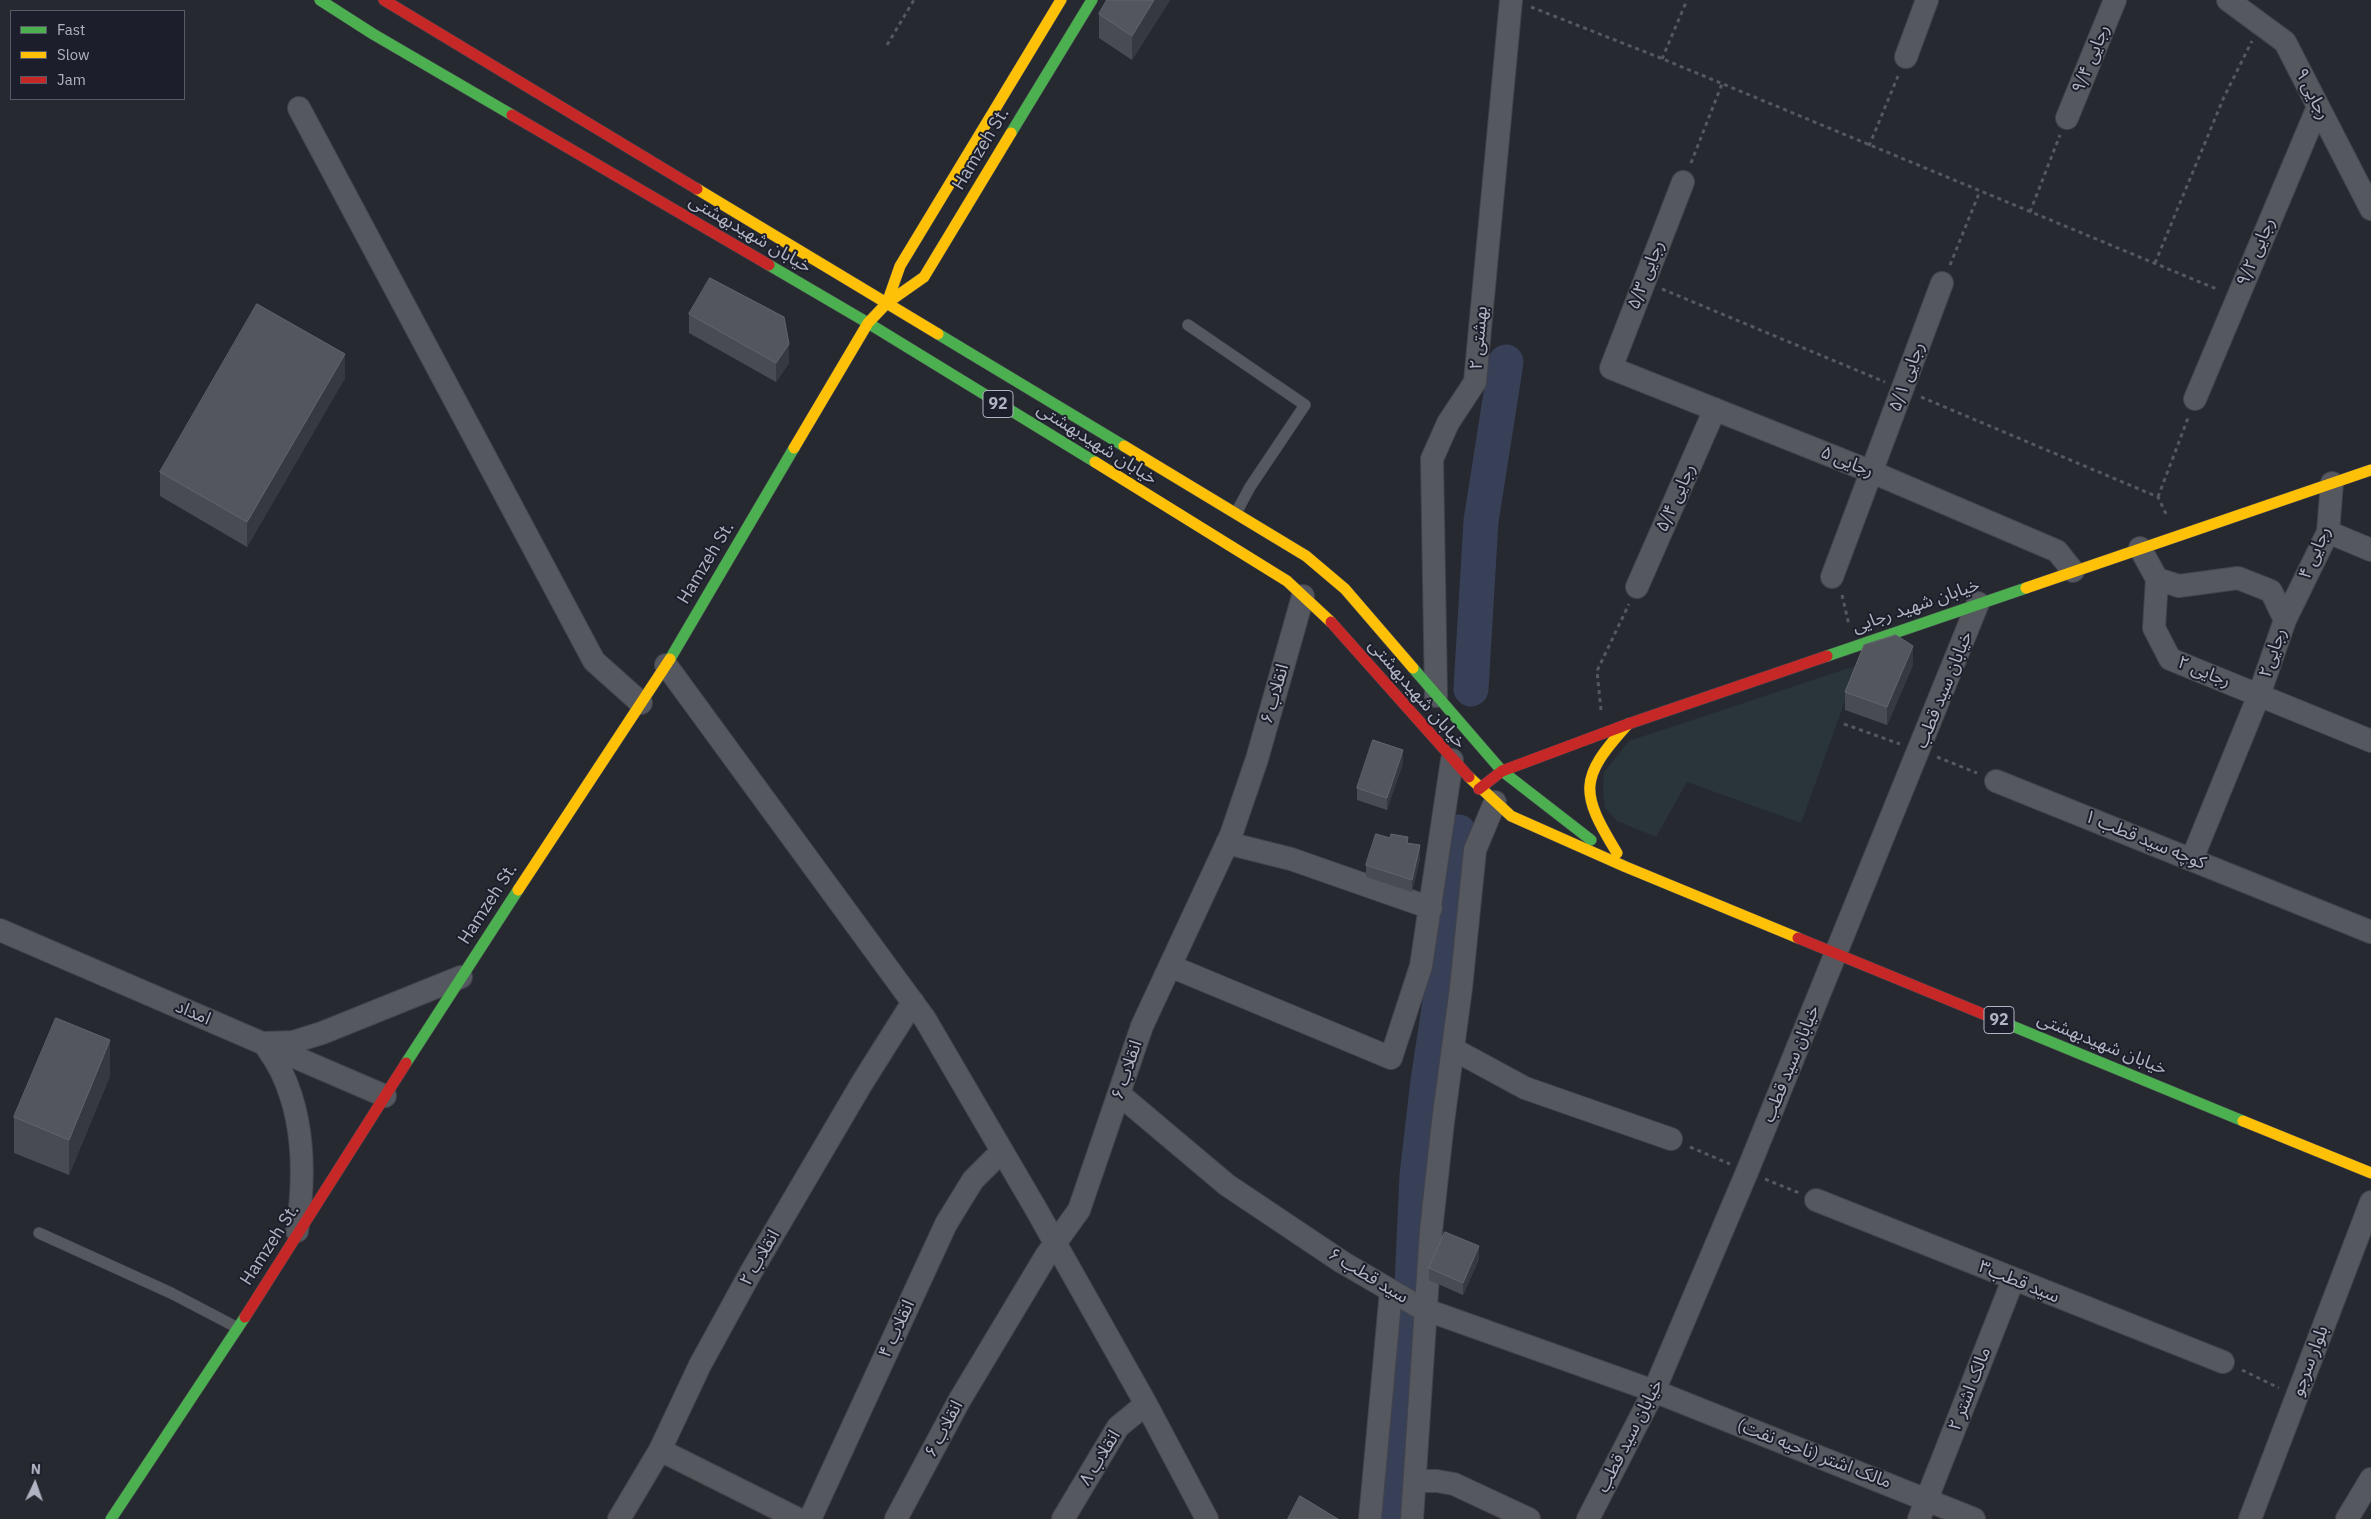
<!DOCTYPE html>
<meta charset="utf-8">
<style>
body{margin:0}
#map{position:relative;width:2371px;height:1519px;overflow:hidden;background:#272931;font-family:"IBM Plex Sans",sans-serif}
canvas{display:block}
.legend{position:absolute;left:10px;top:10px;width:175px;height:90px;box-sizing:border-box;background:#1c1f2b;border:1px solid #585b67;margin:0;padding:6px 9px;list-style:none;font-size:15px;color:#b1b4c2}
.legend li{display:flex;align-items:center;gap:10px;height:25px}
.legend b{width:25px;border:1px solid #585b67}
.north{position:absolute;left:10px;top:1459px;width:50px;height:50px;-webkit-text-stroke:4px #1c1f2b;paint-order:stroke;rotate:3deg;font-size:14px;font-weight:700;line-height:20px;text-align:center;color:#b1b4c2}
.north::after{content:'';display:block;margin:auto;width:18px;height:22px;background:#b1b4c2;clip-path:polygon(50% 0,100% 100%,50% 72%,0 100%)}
</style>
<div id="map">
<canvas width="2371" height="1519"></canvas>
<ul class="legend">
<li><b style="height:6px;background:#4caf50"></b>Fast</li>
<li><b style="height:6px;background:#ffc107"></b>Slow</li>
<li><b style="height:6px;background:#c62828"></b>Jam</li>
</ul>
<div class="north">N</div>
</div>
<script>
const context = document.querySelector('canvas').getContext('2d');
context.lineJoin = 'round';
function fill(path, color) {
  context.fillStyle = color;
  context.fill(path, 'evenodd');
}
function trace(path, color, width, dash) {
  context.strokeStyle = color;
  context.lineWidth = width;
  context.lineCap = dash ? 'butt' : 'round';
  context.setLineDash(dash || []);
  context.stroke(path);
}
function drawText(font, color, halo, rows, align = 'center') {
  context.font = font + ' "IBM Plex Sans","Noto Sans Arabic",sans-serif';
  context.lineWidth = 4;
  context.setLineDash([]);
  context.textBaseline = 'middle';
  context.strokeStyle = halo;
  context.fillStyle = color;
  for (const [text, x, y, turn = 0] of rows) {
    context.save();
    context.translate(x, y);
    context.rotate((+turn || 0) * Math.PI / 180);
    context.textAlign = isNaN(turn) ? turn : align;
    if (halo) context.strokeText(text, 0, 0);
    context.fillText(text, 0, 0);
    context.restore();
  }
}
fill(new Path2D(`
 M1858,665L1801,823L1687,782L1656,837L1617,821L1605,808L1603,791L1604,772L1629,741Z`), '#293539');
trace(new Path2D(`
 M1471,689L1481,521L1506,362
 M1412,1285L1417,1175L1428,1081L1447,956L1459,832
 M1393,1519L1408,1360L1410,1319`), '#384058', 35);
const lane = new Path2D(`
 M1188,325L1305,405L1250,487L1236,513
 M39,1233L171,1293L238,1328`);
const street = new Path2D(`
 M2228,0L2285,42L2371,209
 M1906,57L1927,0
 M299,108L594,661L641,703
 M2067,118L2115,0
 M1683,182L1611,368L1872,472L2057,551L2073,571
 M2195,399L2318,107
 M2328,532L2371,550
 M2140,548L2157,579L2179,586L2238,578L2271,591L2285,620L2259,695L2192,859
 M1832,577L1942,283
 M2157,579L2154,628L2170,659L2371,741
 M1637,587L1715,409
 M2285,620L2328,532L2332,483
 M666,665L925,1019L1036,1209L1146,1404L1207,1519
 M1436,696L1432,459L1448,423L1475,382L1511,0
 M1996,781L2371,932
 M1227,843L1291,859L1431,908
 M0,930L385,1096
 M1170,966L1391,1058L1421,966L1452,760
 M1453,1049L1525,1088L1671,1139
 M1119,1094L1227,1185L1342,1262L1421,1308L1654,1391L1974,1519
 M1816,1200L2223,1362
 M297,1231C305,1179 305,1122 282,1073C277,1062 270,1053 264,1043L293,1042L322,1033L461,977
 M660,1450L798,1519
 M1415,1481H1437L1454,1484L1529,1519
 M619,1519L660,1450L700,1365L751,1272L862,1083L913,1002
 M810,1519L946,1224L973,1180L1002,1151
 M896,1519L959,1401L1046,1256L1079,1210L1142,1026L1231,835L1257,759L1303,596
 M1063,1519L1118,1427L1146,1404
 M1370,1519L1391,1291
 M1412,1519L1431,1231L1443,1122L1461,988L1475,850L1495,802
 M1588,1519L1654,1391L1747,1172L1978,603
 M1919,1519L2013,1280
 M2250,1519L2371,1202
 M2347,1519L2371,1479`);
const fast = new Path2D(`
 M320,0L373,34L512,115
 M1011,133L1092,0
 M769,265L868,323L1095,462
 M938,334L1124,446
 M1827,656L2026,588
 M670,659L794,448
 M1413,668L1502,771L1591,840
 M1988,1016L2243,1121
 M406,1063L518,890
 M111,1519L245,1317`);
const slow = new Path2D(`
 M697,189L938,334
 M887,303L900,266L1061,0
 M1124,446L1306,556L1345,589L1413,668
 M794,448L868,323L887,303L924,277L1011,133
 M1095,462L1287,581L1331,622
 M2026,588L2371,470
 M1469,777L1511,816L1626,867L1798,938
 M1617,853C1580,792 1578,779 1628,724
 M518,890L670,659
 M2243,1121L2371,1173`);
const jam = new Path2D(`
 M384,0L697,189
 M512,115L769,265
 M1331,622L1469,777
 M1479,789L1502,771L1628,724L1827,656
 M1798,938L1988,1016
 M245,1317L406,1063`);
trace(lane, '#43444b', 12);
trace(street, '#43444b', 24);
trace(fast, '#45464e', 12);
trace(slow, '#45464e', 12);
trace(jam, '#45464e', 12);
trace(new Path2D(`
 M1531,7L1658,57L2219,290
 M887,45L914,0
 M1662,59L1687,0
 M1869,146L1898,76
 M1691,163L1722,84
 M2030,212L2060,135
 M2155,263L2224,97L2252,41
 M1950,265L1980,191
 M1662,289L1885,382
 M1921,397L2158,497L2167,516
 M2158,497L2188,418
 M1842,595L1849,625
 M1601,710L1597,671L1629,604
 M1844,724L1900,744
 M1937,757L1977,773
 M1690,1147L1730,1164
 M1765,1179L1799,1193
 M2242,1370L2279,1388`), '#55585e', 3, [4, 4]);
trace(lane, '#565860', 11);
trace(street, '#565860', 22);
trace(fast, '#4caf50', 11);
trace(slow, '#ffc107', 11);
trace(jam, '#c62828', 11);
fill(new Path2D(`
 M1170,0L1132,60L1099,38V14Z
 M689,314L789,363L776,382L689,333Z
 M345,378L247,547L160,496V472Z
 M1913,665L1887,725L1845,710V692Z
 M1403,763L1387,810L1357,800V788Z
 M1408,843L1420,858L1412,892L1366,877V865Z
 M110,1076L69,1175L14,1153V1117Z
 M1479,1259L1463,1295L1429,1280V1268Z`), '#494b52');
fill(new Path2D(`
 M1154,0H1170L1132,60V36Z
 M789,344V363L776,382V363Z
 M345,354V378L247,547V522Z
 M1913,646V665L1887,725V707Z
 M1403,750V763L1387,810V798Z
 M1420,845V858L1412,892V880Z
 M110,1040V1076L69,1175V1140Z
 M1479,1246V1259L1463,1295V1283Z`), '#373940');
const building = new Path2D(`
 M1107,0H1154L1132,36L1099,14Z
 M710,278L784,317L789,344L776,363L689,314Z
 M257,304L345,354L247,522L160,472Z
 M1896,635L1913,646L1887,707L1845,692L1864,645Z
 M1373,740L1403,750L1387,798L1357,788Z
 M1376,834L1390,838L1391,834L1408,837L1407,843L1420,845L1412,880L1366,865Z
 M56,1018L110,1040L69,1140L14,1117Z
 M1445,1232L1479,1246L1463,1283L1429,1268Z
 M1300,1496L1338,1519H1288Z`);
fill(building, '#54565e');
trace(building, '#63656e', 1);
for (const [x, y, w] of [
 [998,404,30],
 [1999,1020,30]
]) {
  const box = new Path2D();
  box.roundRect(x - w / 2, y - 13.5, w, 27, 4);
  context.fillStyle = '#1c1f2b';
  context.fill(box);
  trace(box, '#b1b4c2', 1);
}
drawText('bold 16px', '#b1b4c2', null, [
 ["92",998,404],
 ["92",1999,1020]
]);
drawText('18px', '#b1b4c2', '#1c1f2b', [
 ["رجایی ۹/۴",2091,59,-68],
 ["رجایی ۹",2312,94,63],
 ["Hamzeh St.",981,149,-59],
 ["خیابان شهیدبهشتی",750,234,30],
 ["رجایی ۹/۲",2256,252,-67],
 ["رجایی ۵/۳",1646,275,-69],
 ["بهشتی ۲",1479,338,-85],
 ["رجایی ۵/۱",1907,377,-70],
 ["خیابان شهیدبهشتی",1097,444,32],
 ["رجایی ۵",1847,462,22],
 ["رجایی ۵/۴",1676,498,-66],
 ["رجایی ۴",2315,553,-67],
 ["Hamzeh St.",706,563,-59],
 ["خیابان شهید رجایی",1916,606,-19],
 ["رجایی۲",2273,653,-71],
 ["رجایی ۲",2204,672,22],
 ["خیابان سید قطب",1944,690,-68],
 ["انقلاب ۶",1275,694,-74],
 ["خیابان شهیدبهشتی",1417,694,49],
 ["کوچه سید قطب ۱",2145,840,22],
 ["Hamzeh St.",488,904,-57],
 ["امداد",193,1013,23],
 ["خیابان شهیدبهشتی",2102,1044,22],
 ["خیابان سید قطب",1791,1064,-68],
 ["انقلاب ۶",1127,1070,-71],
 ["Hamzeh St.",270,1245,-57],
 ["انقلاب ۲",760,1258,-60],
 ["سید قطب ۶",1368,1276,31],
 ["سید قطب۳",2019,1282,22],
 ["انقلاب ۴",897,1329,-65],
 ["بلوار سرجو",2310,1361,-69],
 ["مالک اشتر ۲",1970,1389,-69],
 ["انقلاب ۶",944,1429,-62],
 ["خیابان سید قطب",1630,1436,-63],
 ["مالک اشتر (ناحیه نفت)",1814,1454,21],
 ["انقلاب ۸",1100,1458,-58]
]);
</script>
